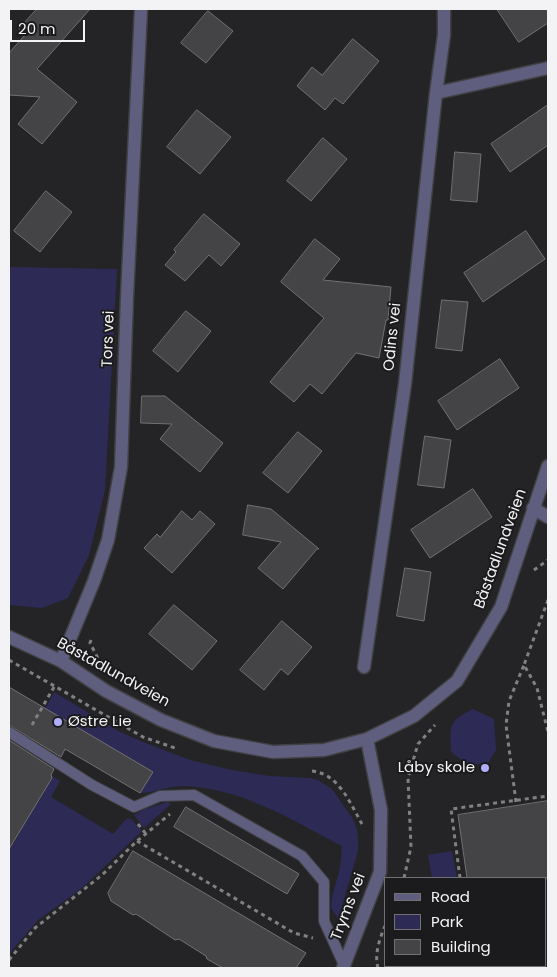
<!DOCTYPE html>
<meta charset="utf-8">
<style>
body{margin:0}
#map{position:relative;width:557px;height:977px;overflow:hidden;background:#242427;font-family:Poppins,sans-serif}
canvas{display:block}
.frame{position:absolute;inset:0;border:10px solid #f3f3f5;pointer-events:none}
.legend{position:absolute;left:384px;top:877px;width:162px;height:90px;box-sizing:border-box;background:#1b1b1d;border:1px solid #717173;margin:0;padding:6px 9px;list-style:none;font-size:15px;color:#f3f3f5}
.legend li{display:flex;align-items:center;gap:10px;height:25px}
.legend b{width:25px;border:1px solid #717173}
.scale{position:absolute;left:10px;top:20px;width:75px;height:22px;box-sizing:border-box;border:2px solid #f3f3f5;border-top:0;padding-left:6px;font-size:15px;line-height:18px;white-space:nowrap;color:#f3f3f5;-webkit-text-stroke:4px #1b1b1d;paint-order:stroke}
</style>
<div id="map">
<canvas width="557" height="977"></canvas>
<div class="frame"></div>
<ul class="legend">
<li><b style="height:6px;background:#5f5e7f"></b>Road</li>
<li><b style="height:14px;background:#2e2a56"></b>Park</li>
<li><b style="height:14px;background:#444447"></b>Building</li>
</ul>
<div class="scale">20 m</div>
</div>
<script>
const context = document.querySelector('canvas').getContext('2d');
context.lineJoin = 'round';
function fill(path, color) {
  context.fillStyle = color;
  context.fill(path, 'evenodd');
}
function trace(path, color, width, dash) {
  context.strokeStyle = color;
  context.lineWidth = width;
  context.lineCap = dash ? 'butt' : 'round';
  context.setLineDash(dash || []);
  context.stroke(path);
}
function drawText(font, color, halo, rows, align = 'center') {
  context.font = font + ' Poppins,sans-serif';
  context.lineWidth = 4;
  context.setLineDash([]);
  context.textBaseline = 'middle';
  context.strokeStyle = halo;
  context.fillStyle = color;
  for (const [text, x, y, turn = 0] of rows) {
    context.save();
    context.translate(x, y);
    context.rotate((+turn || 0) * Math.PI / 180);
    context.textAlign = isNaN(turn) ? turn : align;
    if (halo) context.strokeText(text, 0, 0);
    context.fillText(text, 0, 0);
    context.restore();
  }
}
fill(new Path2D(`
 M9,267L117,269L105,490L89,555L68,598L42,608L9,605Z
 M54,692L120,732L143,742L190,760L232,770L269,776L310,778L318,780L332,789L353,819L357,829L358,839V851L338,919L331,907L332,897L340,868L342,846C292,820 240,787 182,786C168,786 154,793 140,793L153,772L45,709Z
 M473,709L494,719L496,750L488,763L468,765L451,752C450,726 448,721 473,709Z
 M51,775L60,781L51,797L113,834L127,818L131,819L142,831L81,889L38,920L9,954V847L11,844L14,843L36,802L39,801L52,778Z
 M168,802L171,804L144,828L134,815L145,809Z
 M452,851L457,878H432L428,855Z
 M418,966H488V968H418Z`), '#2e2a56');
const building = new Path2D(`
 M37,9H90L37,69L77,102L42,144L18,124L40,97L9,95V53L25,35L19,29Z
 M497,9H548V23L519,42Z
 M208,11L233,31L206,63L181,43Z
 M353,39L379,61L343,104L335,98L325,110L297,86L312,67L322,75Z
 M548,105V145L510,172L491,144Z
 M197,110L231,137L200,174L167,147Z
 M323,138L347,159L311,201L287,181Z
 M455,152L481,154L477,202L451,200Z
 M46,191L72,212L40,252L14,231Z
 M204,214L240,244L221,266L209,255L185,281L165,265L176,252L174,250Z
 M526,231L545,259L483,302L464,273Z
 M315,239L340,259L323,280L391,287L388,320H386L379,358L356,353L322,394L310,384L294,402L270,382L324,318L281,282Z
 M442,300L468,302L462,351L436,348Z
 M186,311L211,331L178,372L153,351Z
 M500,359L519,388L457,430L438,401Z
 M142,396H165L223,443L200,472L160,439L172,424L141,423Z
 M298,432L322,451L288,493L263,473Z
 M425,436L451,440L444,488L418,485Z
 M473,489L492,517L430,558L411,530Z
 M248,505L271,509L319,549H317L283,589L258,568L281,542L243,535Z
 M182,511L192,520L200,511L215,524L172,573L144,548L157,534L160,537Z
 M405,568L431,572L424,621L397,616Z
 M174,605L217,641L192,670L149,634Z
 M282,621L312,647L288,675L281,669L264,690L240,670Z
 M9,687L153,772L140,793L65,749L61,757L9,725Z
 M9,740L54,769L51,775L52,778L9,849Z
 M548,801V878H467L458,815Z
 M186,807L299,874L287,894L174,827Z
 M133,851L306,953L296,968H223L207,959L206,956L179,939L175,940L136,914L133,915L111,901L108,893Z`);
fill(building, '#444447');
trace(building, '#717174', 1);
const service = new Path2D(`
 M9,732L92,785L134,807L160,796L194,795L302,856L324,882V921L344,965`);
const minor = new Path2D(`
 M436,93L548,68
 M533,508L548,517
 M9,637L61,661L106,691L161,720L214,741L273,752L324,750L367,739L414,716L457,681L501,607L548,466
 M61,661L94,581L108,540L121,467L127,297L141,9
 M364,667L405,384L436,93L444,35V9
 M343,968L380,872L381,810L367,739`);
trace(service, '#414144', 12);
trace(minor, '#414144', 15);
trace(new Path2D(`
 M534,570L548,560
 M548,600L524,665L537,688L548,732
 M91,640L90,643L101,664
 M9,660L143,737L178,749
 M32,725L54,687
 M312,771C339,774 350,803 362,824
 M516,802L506,725L509,701L524,665
 M138,824L146,834
 M137,841L294,933L313,938
 M404,878L411,847L408,778L418,744L435,725
 M460,878L451,809L548,796
 M9,960L35,928L102,875L137,841L170,814
 M378,968C374,954 380,937 386,924`), '#818183', 3, [4, 4]);
trace(service, '#5f5e7f', 10);
trace(minor, '#5f5e7f', 12);
for (const [x, y, r, color] of [
 [58,722,5,"#b1adfa"],
 [485,768,5,"#b1adfa"]
]) {
  const dot = new Path2D();
  dot.arc(x, y, r, 0, 2 * Math.PI);
  context.fillStyle = color;
  context.fill(dot);
  trace(dot, '#1b1b1d', 2);
}
drawText('15px', '#f3f3f5', '#1b1b1d', [
 ["Odins vei",393,337,-84],
 ["Tors vei",109,339,-88],
 ["Båstadlundveien",501,549,-70],
 ["Båstadlundveien",113,673,29],
 ["Tryms vei",349,907,-69]
]);
drawText('15px', '#f3f3f5', '#1b1b1d', [
 ["Østre Lie",68,722],
 ["Låby skole",475,768,"right"]
], 'left');
</script>
